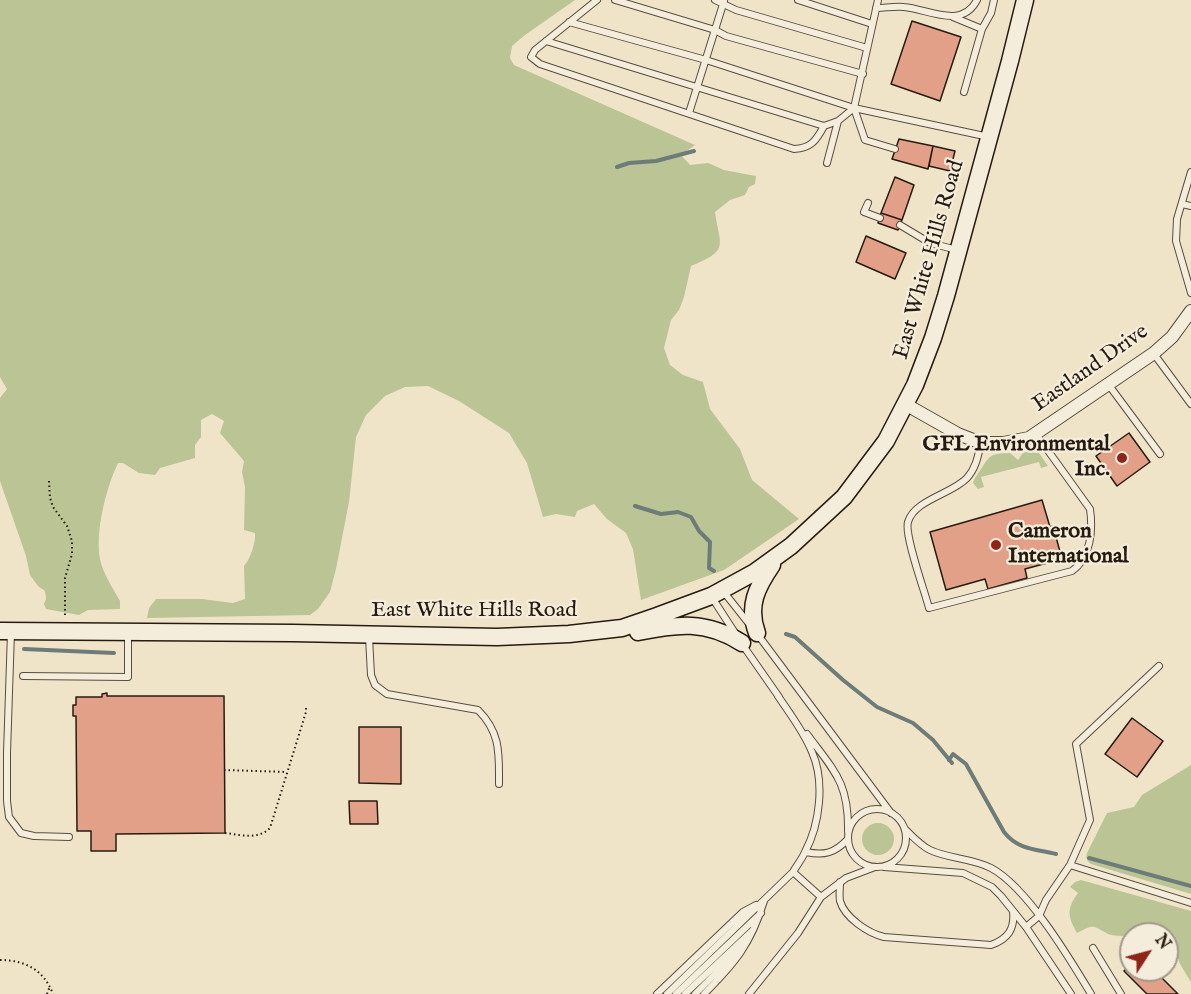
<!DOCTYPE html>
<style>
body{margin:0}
#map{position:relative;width:1191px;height:994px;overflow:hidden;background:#f0e4c8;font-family:"IM FELL English",serif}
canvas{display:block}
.north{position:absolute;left:1119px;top:922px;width:60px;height:60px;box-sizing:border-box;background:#f5eddb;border:2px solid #a2998a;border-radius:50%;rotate:54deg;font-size:16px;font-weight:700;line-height:24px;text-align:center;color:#261b10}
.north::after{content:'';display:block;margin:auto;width:21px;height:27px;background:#8f2418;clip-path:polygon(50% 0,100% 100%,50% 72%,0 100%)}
</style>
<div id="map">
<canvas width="1191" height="994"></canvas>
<div class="north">N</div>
</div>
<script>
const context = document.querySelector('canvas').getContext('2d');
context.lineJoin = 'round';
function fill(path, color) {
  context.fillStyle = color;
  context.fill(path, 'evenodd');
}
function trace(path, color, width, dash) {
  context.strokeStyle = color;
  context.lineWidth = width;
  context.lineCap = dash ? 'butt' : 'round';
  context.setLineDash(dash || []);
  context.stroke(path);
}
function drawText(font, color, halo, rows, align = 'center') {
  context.font = font + ' "IM FELL English",serif';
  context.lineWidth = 4.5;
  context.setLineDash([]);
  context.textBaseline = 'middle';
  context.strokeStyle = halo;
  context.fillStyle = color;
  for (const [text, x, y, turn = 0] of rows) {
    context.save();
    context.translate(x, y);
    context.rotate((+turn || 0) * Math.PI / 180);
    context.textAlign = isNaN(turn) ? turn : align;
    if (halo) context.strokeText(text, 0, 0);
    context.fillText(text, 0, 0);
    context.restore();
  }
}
fill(new Path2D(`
 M0,0H575L525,35L512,46L510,58L514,65L695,145L681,155L690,165L708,163L724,170L756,176L755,184L749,187L745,195L730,200L715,212C720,247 730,250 691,266L684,297L679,310L671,320L664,348L670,365L683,375L703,382L710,409L740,449L752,480L799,519L724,570L641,600L633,549L626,533L607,519L594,504L577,511L575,517L556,514L543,517L527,463L509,433L459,401L428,386L405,387L385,396L366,415L356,437L349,502L336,569L330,592L318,609L310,615L147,618L149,608L156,599H202L233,603L245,599L244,566C250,560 256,542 255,533L244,530L245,487L242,472L244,461L220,433L224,421L212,414L201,420V437L195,445V458L160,468L155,475L139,473L123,463H118C106,488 95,532 100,559C103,574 113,588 120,601V609L88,610L79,615L46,609L44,604L46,599L45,591L38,586L30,575L26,556L0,481V398L7,389L0,377Z
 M1027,452L1039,453L1048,466L1041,468L1039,462L981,477L984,487L978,489L973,483C975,477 978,474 981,469C991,454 991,454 1010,453L1018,460L1023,453Z
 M1191,765V894L1091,864C1086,860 1085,857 1088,851L1107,813L1134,807L1142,795Z
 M862 839a16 16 0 1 1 32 0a16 16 0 1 1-32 0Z
 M1081,880L1191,911V982L1180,964L1173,945L1167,941V934H1157L1139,926L1128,936C1121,936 1114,936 1108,934C1092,925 1094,924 1077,933C1068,917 1066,909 1078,893L1070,887L1075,882Z`), '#bac495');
trace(new Path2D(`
 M617,167L629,163L656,161L694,151
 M635,506L661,514L678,512L691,517L699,531L710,542L709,568L714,571
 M786,634L795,637L843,680L877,707L913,723L933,740L952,763
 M24,649L114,653
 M949,760L953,754L966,764L1004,832C1018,850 1036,849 1056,854
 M1089,858L1191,886`), '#6d7c78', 4);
const building = new Path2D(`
 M912,21L961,37L940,101L891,84Z
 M899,139L933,146L928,169L892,159Z
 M933,146L955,151L950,171L929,166Z
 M895,177L914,185L902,220L881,213Z
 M881,213L902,220L898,230L878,223Z
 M866,236L906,253L895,279L856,262Z
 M1129,433L1150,462L1117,486L1096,456Z
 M1042,500L1050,527L1053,526L1062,559L1025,569L1027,578L988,589L985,579L946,590L930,532Z
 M107,693V696H224L225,833L116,834V851H91V831H77L76,716H73V705H76V697H102V694Z
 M1132,718L1163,741L1137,777L1105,754Z
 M359,727H401V784L359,783Z
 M349,801H377L378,824H350Z
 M1131,964V970H1154L1178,994H1147L1124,971Z`);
fill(building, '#e3a089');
trace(building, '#261b10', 1.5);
const service = new Path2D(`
 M597,0L535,50L531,57L540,64L794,149C811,148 816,141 824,126
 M615,0L715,30L726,36L863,74
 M715,0L736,10L867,48
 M798,0L872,24
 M878,0L854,108L989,137
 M876,8C885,8 895,6 904,7C928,9 962,30 977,0
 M953,17L982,29
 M569,22L706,60L854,108
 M546,41L824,126L838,121L854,108
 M964,92L982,29L991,13L994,0
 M854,108L865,140L895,149
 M689,113L724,1
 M827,163L838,121
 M1191,172L1177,219L1176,241L1191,293
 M868,203L864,212L880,218
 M1182,204L1191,206
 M900,225L930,243L957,250
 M1154,354L1191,404
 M1108,384L1160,454
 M981,443C978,456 976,468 967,478C952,494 914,500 908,522C904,535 925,592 929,608L1072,571C1091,558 1093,530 1090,509L1036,434
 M723,591L750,625
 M711,596L735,633
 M11,632L7,753V801L9,817L21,833L34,836L69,837
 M758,635L891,813
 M369,637L371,675L375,685L387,694L478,710C501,733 499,754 499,784
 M742,644L779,697
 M23,676L128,677V632
 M807,734C835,772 849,783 848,832
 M848 838a29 29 0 1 1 58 0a29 29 0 1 1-58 0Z
 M905,829C912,836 920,845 930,850C949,859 972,858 991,868C1027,887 1070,959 1091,994
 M806,852C824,856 835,853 848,839
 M1070,865L1191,903
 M884,867L963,873L992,887L1001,896L1026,927L1071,994
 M793,872L821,897
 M840,882C840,889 839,895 840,901C845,918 868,933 884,937L991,945C1008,939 1015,929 1013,911
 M1026,927L1039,916L1046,900L1070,865L1090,820L1076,744L1159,666
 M1093,948L1121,994
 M657,994L743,912L756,905
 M667,994L793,872C797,865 802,859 805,852C820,824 825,781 812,752C804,732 790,714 778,696
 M676,994L761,913
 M685,994L752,931
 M695,994L741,948
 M704,994C735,963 751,944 764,901
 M749,994L798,933L821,897L846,878L875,867`);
const minor = new Path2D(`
 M905,404L958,434L981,443H1003L1029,438L1154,353L1172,337L1191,311`);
const secondary = new Path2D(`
 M0,631L293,633L497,637L569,634L622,628L657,616L711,596L755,572L791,546L844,497L886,441L915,385L933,338L946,296L1010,61L1025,0
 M638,632C677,624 706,620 742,643
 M757,633C747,606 757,587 772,565`);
trace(service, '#584d3e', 8);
trace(minor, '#584d3e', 14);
trace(secondary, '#261b10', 19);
trace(new Path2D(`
 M49,481L50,498L53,507L67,526L72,541V554L65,578V618
 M224,770L287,772
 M225,833C241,835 258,840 270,828L306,712V705
 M0,960C25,960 44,970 53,994
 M47,994L50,986`), '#261b10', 2, [1.5, 3]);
trace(service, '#f5eddb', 6);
trace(minor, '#f5eddb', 12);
trace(secondary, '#f5eddb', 16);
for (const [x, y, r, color] of [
 [1122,458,6,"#8f2418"],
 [996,545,6,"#8f2418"]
]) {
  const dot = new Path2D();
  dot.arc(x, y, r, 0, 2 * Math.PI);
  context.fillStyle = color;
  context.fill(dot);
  trace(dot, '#f5eddb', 2);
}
drawText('22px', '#261b10', '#f5eddb', [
 ["East White Hills Road",930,260,-74],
 ["Eastland Drive",1091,369,-35],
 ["East White Hills Road",474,611]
]);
drawText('bold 22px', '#261b10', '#f5eddb', [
 ["GFL Environmental",1110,445],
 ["Inc.",1110,470],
 ["Cameron",1008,532,"left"],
 ["International",1008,557,"left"]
], 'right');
</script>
